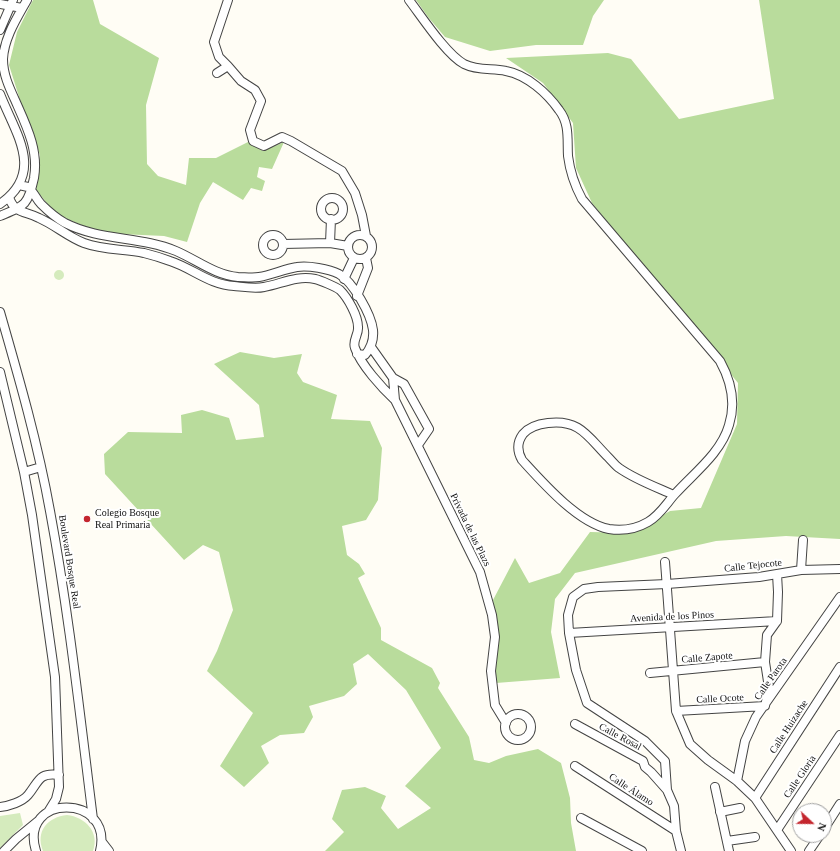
<!DOCTYPE html>
<meta charset="utf-8">
<style>
body{margin:0}
#map{position:relative;width:840px;height:851px;overflow:hidden;background:#fffdf5;font-family:Georgia,serif}
canvas{display:block}
.north{position:absolute;left:792px;top:803px;width:40px;height:40px;box-sizing:border-box;background:#fff;border:1px solid #a0a0a0;border-radius:50%;rotate:112deg;font-size:11px;font-weight:700;line-height:16px;text-align:center;color:#111}
.north::after{content:'';display:block;margin:auto;width:14px;height:18px;background:#c4262e;clip-path:polygon(50% 0,100% 100%,50% 72%,0 100%)}
</style>
<div id="map">
<canvas width="840" height="851"></canvas>
<div class="north">N</div>
</div>
<script>
const context = document.querySelector('canvas').getContext('2d');
context.lineJoin = 'round';
function fill(path, color) {
  context.fillStyle = color;
  context.fill(path, 'evenodd');
}
function trace(path, color, width, dash) {
  context.strokeStyle = color;
  context.lineWidth = width;
  context.lineCap = dash ? 'butt' : 'round';
  context.setLineDash(dash || []);
  context.stroke(path);
}
function drawText(font, color, halo, rows, align = 'center') {
  context.font = font + ' Georgia,serif';
  context.lineWidth = 4;
  context.setLineDash([]);
  context.textBaseline = 'middle';
  context.strokeStyle = halo;
  context.fillStyle = color;
  for (const [text, x, y, turn = 0] of rows) {
    context.save();
    context.translate(x, y);
    context.rotate((+turn || 0) * Math.PI / 180);
    context.textAlign = isNaN(turn) ? turn : align;
    if (halo) context.strokeText(text, 0, 0);
    context.fillText(text, 0, 0);
    context.restore();
  }
}
fill(new Path2D(`
 M54 275a5 5 0 1 1 10 0a5 5 0 1 1-10 0Z
 M20,813L23,825L0,848V816Z
 M67,815C85,817 100,832 93,851H43C35,831 48,817 67,815Z`), '#d5ebbd');
fill(new Path2D(`
 M33,0H93L100,24L159,58L146,105L147,164L158,176L186,185L189,158H216L248,142L263,151L284,142L272,169L259,167L257,177L265,181L262,191L251,188L243,200L213,182L200,203L187,242L164,236L120,234L88,228L56,214L36,190L40,155L20,100L9,65L17,32Z
 M416,0H604L593,16L583,45H536L490,51L445,37L428,17Z
 M759,0H840V539L786,536L716,541L575,573L555,599L551,632L560,678L496,683L495,666L498,638L493,600L515,558L529,583L560,573L590,532L631,533L670,511L701,508L737,424L738,383L592,203L576,168L573,123L543,83L506,58L608,53L631,59L679,119L774,99Z
 M240,352L274,358L302,354L297,373L303,382L337,395L331,419L370,421L382,448L378,500L366,520L342,526L347,555L359,564L365,574L358,578L381,628V640L432,668L440,683L438,688L469,737L474,760L489,763L506,756L538,749L561,763L570,798L571,823L576,851H325L344,832L332,819L342,790L365,787L386,796L381,808L398,829L431,808L405,786L441,748L406,690L368,654L353,664L357,684L344,696L309,706L313,717L304,733L280,735L261,746L269,763L244,787L220,766L253,713L207,671L217,651L233,610L219,552L203,545L184,560L105,474L104,454L128,432L182,433L181,415L202,410L229,418L236,440L264,437L259,405L214,364Z`), '#b9dc9c');
const minor = new Path2D(`
 M409,0C422,17 446,54 464,64C478,71 492,68 506,71C527,75 547,93 559,110C570,124 567,140 568,156C570,172 575,186 582,199L720,361C731,381 736,403 729,425C721,453 694,473 675,494C666,504 660,515 648,522C636,529 622,531 609,529C578,523 543,483 522,460C517,451 517,442 523,434C529,427 539,424 548,423C580,419 588,437 608,457C612,461 615,465 619,468C636,480 656,487 674,495
 M0,4L22,8
 M0,30L13,0
 M228,66L219,57L214,42L228,0
 M217,73L228,66L241,81L255,90L261,101L250,130L253,141L264,146L282,137L291,141L342,171L355,193L362,215L366,236
 M0,94C15,133 46,172 0,204
 M19,185L28,187C34,192 36,199 41,204C48,211 56,218 65,223C100,241 140,236 176,251C197,260 215,275 238,277C244,277 253,278 259,277C272,275 284,269 297,267C308,265 329,269 339,274C353,282 371,314 373,330C374,340 371,348 365,355L357,354
 M9,197C14,214 26,211 39,218C55,225 68,237 84,243C103,250 124,249 144,253C152,255 162,258 170,261C192,268 210,285 234,286C244,287 255,289 264,287C281,284 297,275 315,279C320,280 336,287 340,290C348,298 358,316 358,327C359,334 352,341 355,348C361,365 382,388 395,400L480,572L492,615L495,637L491,671L495,705L506,723
 M321 209a11 11 0 1 1 22 0a11 11 0 1 1-22 0Z
 M0,216C24,206 28,206 34,178C39,150 26,125 15,100C9,87 3,74 3,59C4,38 17,18 27,0
 M348 247a12 12 0 1 1 24 0a12 12 0 1 1-24 0Z
 M263 245a10 10 0 1 1 20 0a10 10 0 1 1-20 0Z
 M330,243L331,219
 M283,244L330,243L348,246
 M344,279L354,258
 M357,296L368,268L366,258
 M0,312C19,378 38,444 50,511C69,613 80,716 93,819
 M371,347L393,378L395,400
 M0,372L24,472L32,515L55,677L59,787L56,799L48,812
 M393,378L404,384L429,429L418,445
 M24,472L41,467
 M665,562L676,711L690,744L708,760L737,781L755,798L791,851
 M801,570L803,540
 M569,633L777,621
 M650,673L765,662
 M676,711L765,706L769,688L765,662L767,635L777,621L778,592L777,574
 M505 727a13 13 0 1 1 26 0a13 13 0 1 1-26 0Z
 M575,724L643,761L645,767L651,772L667,790
 M575,766L676,831
 M737,781L745,741L756,717L840,597
 M715,787L729,851
 M755,798L840,667
 M0,807C9,806 22,802 28,795C39,782 38,772 59,775
 M720,812L740,808
 M581,818L642,851
 M824,829L840,804
 M777,830L840,735
 M727,841L755,837
 M102,842L109,851
 M4,851L16,839L38,821
 M36,851C18,793 114,793 100,851
 M681,851L676,831L674,806L667,790L665,761L645,741L587,703L576,670L569,633L568,615L573,597L584,589L598,587L667,584L759,577L801,570L840,569
 M809,851L820,835`);
trace(minor, '#444', 10);
trace(minor, '#fff', 8);
for (const [x, y, r, color] of [
 [87,519,4,"#c4262e"]
]) {
  const dot = new Path2D();
  dot.arc(x, y, r, 0, 2 * Math.PI);
  context.fillStyle = color;
  context.fill(dot);
  trace(dot, '#fff', 1.5);
}
drawText('10px', '#111', '#fff', [
 ["Colegio Bosque",95,513],
 ["Real Primaria",95,525]
], 'left');
drawText('10px', '#111', '#fff', [
 ["Privada de las Plazs",470,530,64],
 ["Boulevard Bosque Real",69,562,81],
 ["Calle Tejocote",753,566,-6],
 ["Avenida de los Pinos",672,617,-3],
 ["Calle Zapote",707,658,-5],
 ["Calle Parota",771,679,-55],
 ["Calle Ocote",720,699,-3],
 ["Calle Huizache",789,727,-57],
 ["Calle Rosal",620,737,28],
 ["Calle Gloria",800,777,-56],
 ["Calle Álamo",631,790,33]
]);
</script>
